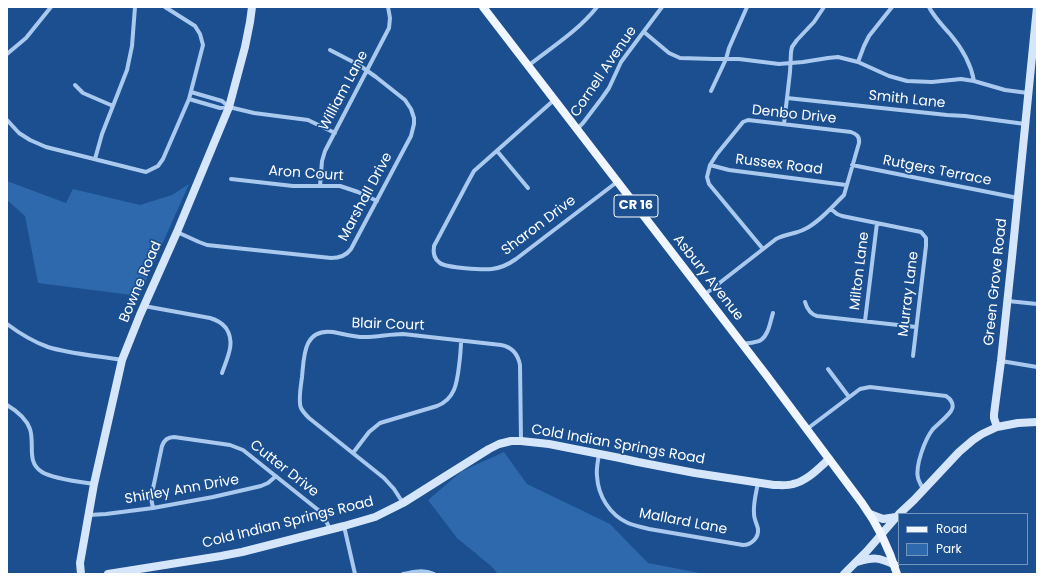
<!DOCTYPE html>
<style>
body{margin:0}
#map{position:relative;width:1044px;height:581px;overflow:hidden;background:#1b4f8f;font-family:Poppins,sans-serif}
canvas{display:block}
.frame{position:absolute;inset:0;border:8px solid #fff;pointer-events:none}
.legend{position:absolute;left:898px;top:513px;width:130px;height:52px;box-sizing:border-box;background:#1b4f8f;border:1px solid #7695bc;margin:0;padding:5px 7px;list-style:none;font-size:12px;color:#fff}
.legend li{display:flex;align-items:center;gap:8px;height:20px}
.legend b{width:20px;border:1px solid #7695bc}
</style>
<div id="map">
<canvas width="1044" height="581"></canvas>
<div class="frame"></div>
<ul class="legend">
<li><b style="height:5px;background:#f0f6ff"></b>Road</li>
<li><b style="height:11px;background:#2e69ad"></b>Park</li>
</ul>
</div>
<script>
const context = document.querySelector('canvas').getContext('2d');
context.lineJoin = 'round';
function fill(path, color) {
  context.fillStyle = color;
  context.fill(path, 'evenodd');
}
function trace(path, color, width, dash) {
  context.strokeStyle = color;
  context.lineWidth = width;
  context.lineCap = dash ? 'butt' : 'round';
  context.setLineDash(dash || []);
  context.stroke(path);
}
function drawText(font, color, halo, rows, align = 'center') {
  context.font = font + ' Poppins,sans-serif';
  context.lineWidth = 3.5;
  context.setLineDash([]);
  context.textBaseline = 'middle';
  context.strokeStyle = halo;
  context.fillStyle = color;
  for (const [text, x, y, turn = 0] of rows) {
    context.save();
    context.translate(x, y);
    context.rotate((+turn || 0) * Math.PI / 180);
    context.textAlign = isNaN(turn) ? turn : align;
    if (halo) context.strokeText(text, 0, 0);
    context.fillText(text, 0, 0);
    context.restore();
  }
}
fill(new Path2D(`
 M7,181L66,203L73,189L140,205L172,195L189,184L139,296L38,283L25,216L7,200Z
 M504,452L527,484L610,524L648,563L705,574H498L491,566L457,538L428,500L462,471Z`), '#2e69ad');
trace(new Path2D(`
 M929,7C934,17 942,25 950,34C961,47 971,64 974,81
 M644,32L669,53L680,58L714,59H739L779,64L803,62L828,58L838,57L858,62L889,76L907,81L932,82L961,79L974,81L1005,90L1028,93
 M7,54L26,38L51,7
 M858,62L864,46L869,36L892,7
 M528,66C552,47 578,31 597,7
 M75,85L83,93L113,106
 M711,91L726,59L729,48L747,7
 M191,92L222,101L229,107
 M787,98L947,115L965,116L1025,124
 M189,99L220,108L229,107L254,113L308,120L335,133
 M554,100L474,171L469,180L434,246C433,252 434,259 440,263C447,268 483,270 492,269C501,268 509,264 516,259L617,182
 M7,120L19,133L30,140L46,147L146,172L158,166L163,159L189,99L203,45L200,34L195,26L165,7
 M784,124L790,72L791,52L792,47L797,40L814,22L824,7
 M577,129L583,123L602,98L609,88L621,62L662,7
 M497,151L528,188
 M95,159L102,134L127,70L132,46L135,7
 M710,165L729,170L846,185
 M852,165L1018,198
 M231,179L293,186H340L358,192L377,201
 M320,186L322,161L325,151L389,28L390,18L388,7
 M831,209L837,214L842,216L921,232L926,238V246L913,356
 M177,232L199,242L207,245L331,258C339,258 346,256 351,249L411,136L414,124V118L411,109L405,100L376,77L359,65L330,50
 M704,295L776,239C785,234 796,234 805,229C819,222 830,209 841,198L844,195L859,143C860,136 856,134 851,132L748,120L743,122L717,154L710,165L707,177L709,184L763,249
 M1008,301L1037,304
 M805,302C807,309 810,314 817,316L916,327
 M144,306L210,318C217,320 222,323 226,328C236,343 227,358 222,373
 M865,321L877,223
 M7,324C19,333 34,342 48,347C70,354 99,356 122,360
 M742,344C748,343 756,343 761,340C769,334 770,322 773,313
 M1001,361L1037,367
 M828,369L849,397
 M7,405C17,411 26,418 30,429C35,445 26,462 42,472C53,479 81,482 94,484
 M807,429L860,389L870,387L946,396C951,399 955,405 951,411C946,418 939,423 933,429C925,439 915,466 918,478C919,482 922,486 923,490
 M353,453L369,432L380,423L437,406C455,399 457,383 459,366C460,358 461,349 461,341
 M599,454C598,461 596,469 597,476C598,496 610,515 628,523C635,526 642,527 649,529L743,545C751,545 759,538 758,529C757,524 754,519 754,514C753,504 756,493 758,483
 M403,503L394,489L384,478L309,418C306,415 303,412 301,408C298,401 301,385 302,377C304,357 303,328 333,332C342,334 351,336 360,337C374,338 389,334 403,334L501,345C512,347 518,354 520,365L521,441
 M153,508L151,498L162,446C164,440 168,437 174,437L230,445L243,450L322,513L330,529
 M89,515L106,514L153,508L213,497L261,486L268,483L276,476
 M344,526L355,574
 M403,574C414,572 423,569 434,574`), '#a9c9ee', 4);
trace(new Path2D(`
 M997,427L994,418V414L1001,361L1012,257L1037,7
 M870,514L883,519L896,517
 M899,514L914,500L959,452L973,440L982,434L997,427L1018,423L1037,422
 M857,562C874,557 878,557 895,565
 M81,574L80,563L94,484L122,360L140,315L177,232L229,107L245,47L250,22L252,7
 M108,574L221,556L242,552L344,526L375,517L403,503L449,474L489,449L499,444L511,441H521L549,444L620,458L638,462L695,473L774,485C780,485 787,486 793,484C807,481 819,468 829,459
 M844,574L867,551L899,514`), '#d6e6fa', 8);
trace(new Path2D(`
 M483,7L767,376L862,503C878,525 889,548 897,574`), '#f0f6ff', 8);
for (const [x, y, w] of [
 [636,206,44]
]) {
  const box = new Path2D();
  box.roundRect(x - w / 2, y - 11, w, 22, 3);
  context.fillStyle = '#1b4f8f';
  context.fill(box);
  trace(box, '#fff', 1);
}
drawText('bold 13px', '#fff', null, [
 ["CR 16",636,206]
]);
drawText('14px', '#fff', '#1b4f8f', [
 ["Cornell Avenue",604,72,-56],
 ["William Lane",344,91,-62],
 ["Smith Lane",907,100,6],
 ["Denbo Drive",794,115,6],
 ["Russex Road",779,165,7],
 ["Rutgers Terrace",937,171,11],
 ["Aron Court",306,174,4],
 ["Marshall Drive",366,197,-62],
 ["Sharon Drive",539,226,-37],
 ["Milton Lane",860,271,-83],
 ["Asbury Avenue",708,278,52],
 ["Bowne Road",141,282,-67],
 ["Green Grove Road",996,282,-84],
 ["Murray Lane",909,294,-83],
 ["Blair Court",388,325,2],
 ["Cold Indian Springs Road",618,445,10],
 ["Cutter Drive",284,469,38],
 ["Shirley Ann Drive",182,490,-10],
 ["Mallard Lane",683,522,11],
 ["Cold Indian Springs Road",288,523,-14]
]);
</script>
